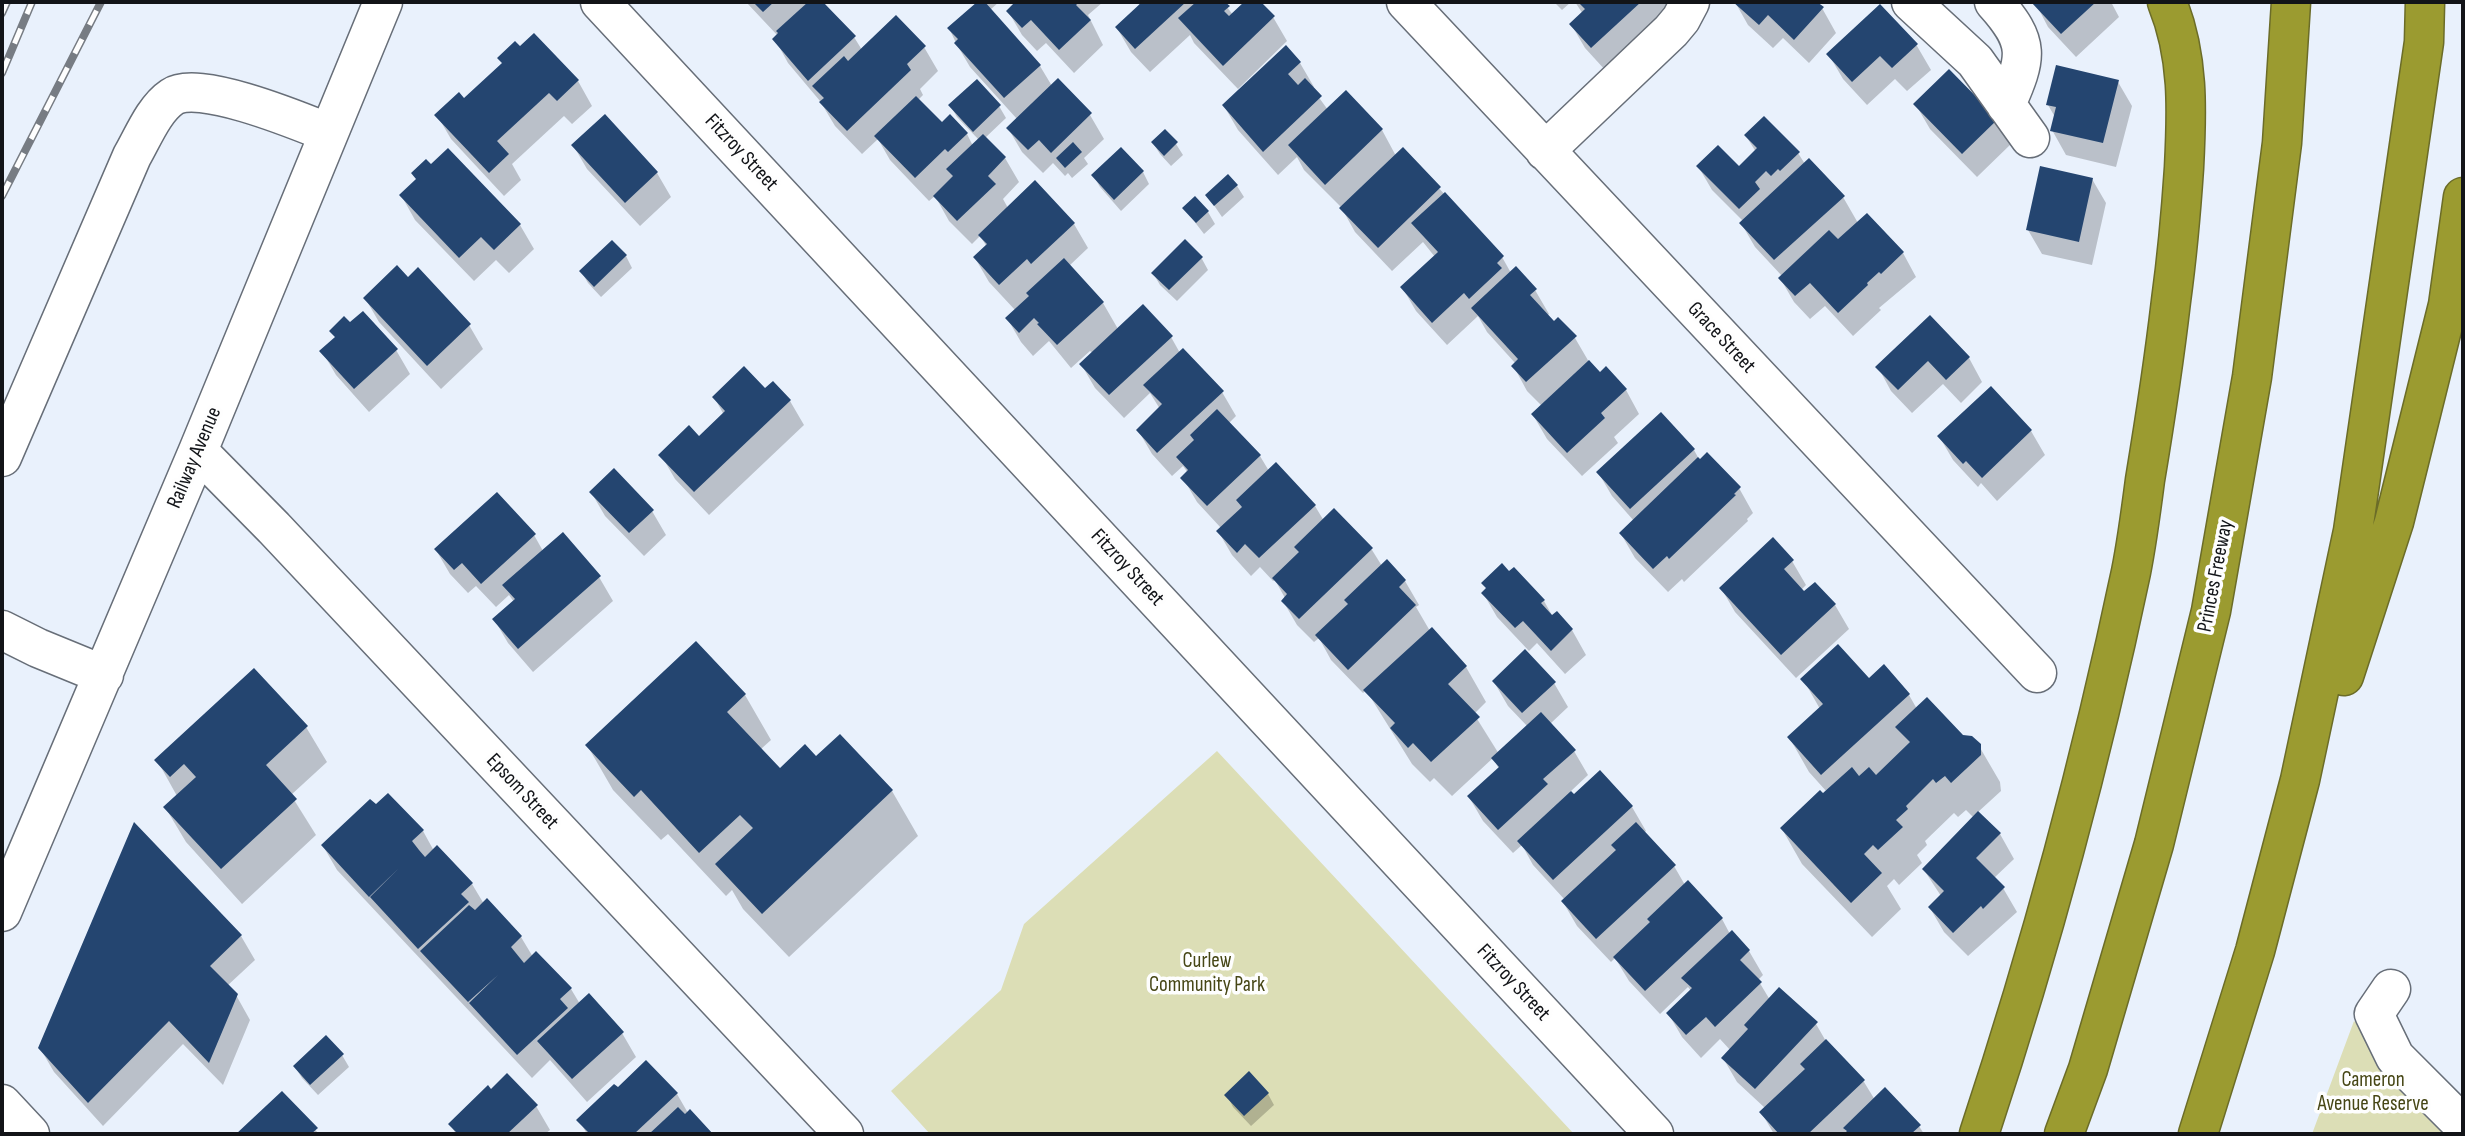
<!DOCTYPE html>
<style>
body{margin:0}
#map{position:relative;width:2465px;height:1136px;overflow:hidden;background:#e9f1fc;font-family:"Sofia Sans Condensed",sans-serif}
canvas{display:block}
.frame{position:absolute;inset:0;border:4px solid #121418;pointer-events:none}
</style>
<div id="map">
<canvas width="2465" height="1136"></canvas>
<div class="frame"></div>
</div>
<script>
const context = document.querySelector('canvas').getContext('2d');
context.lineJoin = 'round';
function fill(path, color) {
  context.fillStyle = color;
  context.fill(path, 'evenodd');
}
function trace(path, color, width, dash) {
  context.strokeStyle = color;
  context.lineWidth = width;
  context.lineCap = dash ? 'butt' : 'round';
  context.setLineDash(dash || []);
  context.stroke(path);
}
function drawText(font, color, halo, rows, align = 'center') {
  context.font = font + ' "Sofia Sans Condensed",sans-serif';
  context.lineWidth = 7;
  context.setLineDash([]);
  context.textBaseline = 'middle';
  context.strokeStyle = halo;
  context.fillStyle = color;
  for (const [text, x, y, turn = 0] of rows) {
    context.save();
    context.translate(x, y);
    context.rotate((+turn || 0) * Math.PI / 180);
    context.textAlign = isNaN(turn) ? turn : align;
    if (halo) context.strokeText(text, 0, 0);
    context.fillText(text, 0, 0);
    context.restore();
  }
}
fill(new Path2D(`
 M1217,751L1574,1134H930L891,1091L1001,990L1024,924Z
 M2354,1021L2463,1122V1134H2312Z`), '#dcdeb6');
fill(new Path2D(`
 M746,2H823L854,37L862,50L896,18L924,47L938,71L920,89L923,95L918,100L942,124L967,134L973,146L979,140L957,117L950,105L999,106L1006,118L985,138L1005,158L1019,182L1003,199L1008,208L1035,183L1074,224L1088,248L1069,266L1103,303L1118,329L1171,337L1180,353L1222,392L1236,416L1229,423L1260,456L1269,471L1276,464L1315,506L1324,521L1334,511L1372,550L1382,566L1405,581L1419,605L1416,607L1430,631L1466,667L1486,702L1474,714L1499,754L1528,727L1508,706L1494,682L1554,683L1568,707L1550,724L1574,751L1588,775L1570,792L1574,796L1632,807L1646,831L1644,833L1674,866L1685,885L1722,919L1730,934L1749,951L1763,975L1758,980L1770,1000L1816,1024L1827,1043L1864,1082L1875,1100L1919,1126L1924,1134H1774L1761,1112L1765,1108L1737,1082L1723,1058L1731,1051L1720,1039L1701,1058L1682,1037L1668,1013L1691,991L1688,987L1660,1014L1629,981L1615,958L1611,962L1577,926L1563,902L1565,900L1533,865L1522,845L1513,853L1483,821L1469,797L1499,769L1493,758L1452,796L1434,778L1430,782L1412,764L1366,690L1363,693L1331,660L1319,638L1314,642L1297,625L1283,601L1285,598L1275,580L1273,581L1260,567L1251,576L1232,555L1218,531L1221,528L1197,502L1183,478L1188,473L1183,466L1172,476L1152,454L1138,430L1160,409L1150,393L1124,418L1095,388L1081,364L1093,353L1090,351L1071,368L1049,341L1033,356L1021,342L1007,318L1015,310L989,282L975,258L987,247L980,236L972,244L949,221L935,196L929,201L890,160L878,139L862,154L835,126L820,101L788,63L775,39L778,36Z
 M979,2H999L990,10L1040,66L1052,86L1090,115L1104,139L1084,158L1088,164L1072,178L1068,173L1065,176L1053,163L1043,173L1022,152L1008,128L1017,119L970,67L956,43L949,28Z
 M1018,2H1103L1088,15L1103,45L1074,73L1046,43L1037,51L1022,35L1008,11Z
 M1137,2H1226L1224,3L1233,15L1247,2H1259L1273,17L1287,41L1238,89L1194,43L1190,35L1150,72L1131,52L1117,28L1140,6Z
 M1554,2H1571L1562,10Z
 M1575,2H1676L1606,71L1585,48L1571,24L1583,14Z
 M1735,2H1815L1822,8L1836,33L1809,63L1783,38L1773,48L1748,25Z
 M2035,2H2111L2119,17L2076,57L2048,27Z
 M1880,6L1917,46L1931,70L1907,91L1895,79L1867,105L1843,79L1829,55Z
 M534,35L578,81L592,106L572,124L564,116L512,164L521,180L504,196L451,139L437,115L464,100Z
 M1300,63L1314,87L1312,88L1328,110L1382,130L1396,156L1403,149L1502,257L1511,273L1535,290L1549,314L1547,316L1554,324L1558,319L1575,338L1589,362L1600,375L1626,390L1639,414L1614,437L1618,443L1582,476L1547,439L1533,415L1542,406L1527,391L1514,367L1516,364L1487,332L1478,316L1447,345L1416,311L1402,287L1435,257L1423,242L1392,271L1355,232L1341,207L1304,170L1297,157L1278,175L1238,130L1224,106Z
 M2118,82L2132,106L2116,167L2066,155L2052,130L2055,117L2048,105Z
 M1916,105L1997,120L2011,144L1977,177L1930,129Z
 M1746,136L1798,153L1805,164L1843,197L1858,223L1903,253L1916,277L1879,308L1881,310L1853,336L1825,306L1810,319L1794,302L1780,278L1782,276L1755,247L1741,223L1743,221L1712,190L1698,166L1739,168L1756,152Z
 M1153,143L1176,144L1183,155L1171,166L1160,154Z
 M573,145L657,173L671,197L640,226L587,169Z
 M1143,172L1149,184L1121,211L1100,187L1093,175Z
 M413,174L520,225L534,249L509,273L496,260L474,281L415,220L401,195L417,180Z
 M2092,179L2106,203L2092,265L2042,254L2028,230Z
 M1237,186L1244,197L1222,217L1207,195Z
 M1195,198L1208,212L1215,224L1204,234L1184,208Z
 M1185,242L1202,259L1208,270L1177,301L1160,285L1153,273Z
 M626,256L632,268L601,297L588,283L581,271Z
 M408,279L469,325L483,349L441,389L379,322L365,298Z
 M1930,317L1969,358L1982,382L1961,403L1943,384L1912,413L1891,391L1878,367Z
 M350,325L396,350L410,374L369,412L336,375L322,351Z
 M1991,389L2031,431L2045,455L1997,501L1981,483L1978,487L1953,460L1939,436Z
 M765,390L790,401L804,425L709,515L675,479L661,455L699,439L724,415L714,397Z
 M1661,414L1694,450L1700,461L1739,488L1753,513L1747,519L1748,521L1684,582L1682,579L1668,592L1635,558L1621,534L1634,521L1612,496L1598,472Z
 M591,492L652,511L666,535L644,556L605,516Z
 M534,535L543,551L599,577L613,601L533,672L508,643L494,619L514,602L509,595L496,607L476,586L468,593L450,574L436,550Z
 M1792,561L1806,585L1801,590L1804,593L1815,584L1835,605L1849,629L1796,678L1735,612L1721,588Z
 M1509,574L1544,601L1553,617L1557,614L1572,630L1586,655L1565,674L1537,643L1529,651L1497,617L1483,593Z
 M696,643L745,695L771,740L761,749L780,770L816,758L840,736L892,791L918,836L789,957L743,909L732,890L726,896L668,834L661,840L613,790L587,745Z
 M1803,679L1869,680L1909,695L1917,709L1979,746L2000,782L2001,791L1978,812L2000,834L2014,859L1994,878L2003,888L2017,912L1968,956L1944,932L1930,908L1941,896L1924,870L1974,818L1966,810L1958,817L1954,813L1925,841L1927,845L1917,855L1922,863L1899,885L1894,879L1887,886L1901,909L1872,937L1802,864L1782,829L1827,792L1809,772L1789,737L1820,709Z
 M306,727L327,762L291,795L316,835L242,904L186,842L165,807L177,796L157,760Z
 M388,795L423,831L434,851L472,884L484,904L521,937L533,957L536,953L571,989L580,1004L622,1033L636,1057L587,1102L550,1060L532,1078L337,870L323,846Z
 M241,936L255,960L227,986L236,995L250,1020L223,1085L183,1044L103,1126L54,1072L40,1048Z
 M342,1055L349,1067L318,1095L302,1078L295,1067Z
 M617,1090L677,1094L688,1113L690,1112L711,1134H587L579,1120Z
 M282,1093L319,1134H239Z
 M1268,1094L1274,1105L1251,1126L1233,1107L1227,1095Z
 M536,1106L550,1130L545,1134H456L450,1124Z`), '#0003');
fill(new Path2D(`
 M753,2H774L763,12Z
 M808,2H823L856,36L808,81L772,39L778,33L776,31Z
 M977,2H985L1041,65L1004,98L954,43L958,39L947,28Z
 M1015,2H1079L1076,5L1091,20L1059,50L1031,20L1022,28L1006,11Z
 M1142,2H1186L1135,49L1115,27Z
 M1196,2H1225L1230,6L1224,11L1229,16L1244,2H1261L1275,16L1223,66L1178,18Z
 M1578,2H1641L1591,48L1569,24L1585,9Z
 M1733,2H1817L1824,7L1794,40L1768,15L1759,25Z
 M2031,2H2096L2061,34Z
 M1880,4L1918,44L1892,68L1880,56L1852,82L1826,54Z
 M896,15L926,46L907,64L911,70L847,131L819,102L824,98L812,86L844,56L848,61Z
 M534,33L579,80L557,101L549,93L497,141L509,154L489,173L434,115L459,92L464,98L502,63L497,58L515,41L520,46Z
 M1286,45L1301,62L1288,74L1298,85L1305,78L1322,96L1263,152L1222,105Z
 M2056,65L2119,80L2103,143L2050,131L2056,107L2046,105Z
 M1949,69L1998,119L1962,154L1913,104Z
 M1058,78L1092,113L1051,153L1039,140L1028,150L1006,128Z
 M977,79L1001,105L973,132L948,105Z
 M1346,90L1383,129L1325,185L1288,145Z
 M916,96L942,122L950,114L968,133L948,152L945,149L915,178L874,136Z
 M605,114L658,172L625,203L571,145Z
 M1764,116L1800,152L1780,171L1778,169L1771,176L1766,171L1755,182L1760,189L1739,209L1696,166L1718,145L1739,166L1757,148L1744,135Z
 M1165,129L1178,142L1164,156L1151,142Z
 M983,134L1006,157L988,176L996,184L957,221L933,196L953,176L946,169Z
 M1073,142L1082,152L1065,168L1056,158Z
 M1121,147L1144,171L1114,200L1091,175Z
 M1403,147L1441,187L1378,248L1339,208Z
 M448,148L521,224L494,250L481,237L459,258L399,195L416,179L411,173L426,159L431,164Z
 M1809,158L1845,196L1774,260L1739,223Z
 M2040,166L2093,178L2079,242L2026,230Z
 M1228,174L1238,185L1214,206L1205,195Z
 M1035,180L1075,223L1031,264L1027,259L999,285L973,257L987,244L978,235Z
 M1445,192L1504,256L1497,263L1502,268L1469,299L1464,293L1432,323L1400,287L1438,252L1411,223Z
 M1195,196L1209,211L1196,223L1182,208Z
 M1867,213L1904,252L1881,274L1879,272L1867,283L1868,285L1838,313L1810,283L1795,296L1778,278L1829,230L1838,239Z
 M1185,239L1203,257L1169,290L1151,273Z
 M612,240L627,255L594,287L579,271Z
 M1064,258L1104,302L1057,345L1037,324L1039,323L1034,318L1019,333L1005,318L1029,296L1026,293Z
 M397,265L408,277L418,267L471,324L427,366L363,298Z
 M1516,266L1537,289L1530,295L1554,321L1558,317L1577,336L1526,382L1511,366L1518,359L1471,308Z
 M1143,304L1173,336L1109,395L1079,364Z
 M363,311L398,349L354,389L319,351L335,337L329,331L344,316L350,322Z
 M1930,315L1970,357L1946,380L1928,361L1898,390L1875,367Z
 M1183,348L1224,391L1157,453L1136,430L1162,404L1143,385Z
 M1589,360L1600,372L1606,366L1627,389L1601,413L1605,418L1567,453L1531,414Z
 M744,366L765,388L773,381L791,400L694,492L658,455L689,425L699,436L725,411L712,397Z
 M1991,386L2032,430L1982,478L1966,461L1963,464L1937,436Z
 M1217,409L1261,455L1207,506L1180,478L1188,470L1176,457L1194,440L1190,435Z
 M1661,412L1695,449L1630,509L1596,472Z
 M1707,452L1741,487L1734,494L1736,495L1669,559L1667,556L1653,569L1619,533L1698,457L1700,459Z
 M1276,462L1316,505L1259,558L1245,544L1237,553L1216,531L1242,507L1236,500Z
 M614,468L654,510L629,533L589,492Z
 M497,492L536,534L481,584L462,563L454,570L434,549Z
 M1334,508L1373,548L1299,619L1281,601L1287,594L1272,578L1299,552L1294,547Z
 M563,532L601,576L518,649L492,619L515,599L502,585Z
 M1773,537L1794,560L1784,569L1804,591L1815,582L1836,604L1781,655L1719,588Z
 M1387,559L1406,580L1399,587L1416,605L1348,670L1315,635L1348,604L1344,600Z
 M1502,563L1509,571L1514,567L1545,600L1541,603L1552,615L1557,611L1573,629L1551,651L1523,621L1515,628L1481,593L1486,588L1481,583Z
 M1432,627L1467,666L1448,684L1480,717L1431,762L1413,743L1408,748L1390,728L1395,723L1363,690Z
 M696,641L746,694L727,712L780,768L805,744L816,756L840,734L893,790L762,914L715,864L753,828L740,815L699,853L641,790L634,797L585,745Z
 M1838,644L1869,678L1884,664L1910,694L1821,775L1787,737L1823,704L1800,679Z
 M1525,649L1556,682L1522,713L1492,681Z
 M254,668L308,726L266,765L297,799L221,869L163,807L196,777L184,764L170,777L154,760Z
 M1927,697L1963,735L1972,736L1981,744V755L1951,783L1945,776L1936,783L1933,779L1906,806L1908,809L1896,820L1903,827L1878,850L1873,845L1864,854L1882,873L1851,903L1780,828L1820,790L1823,793L1852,767L1859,776L1869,767L1876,775L1910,742L1895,727Z
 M1541,712L1576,750L1543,779L1548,784L1498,830L1467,796L1499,767L1491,758Z
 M1600,770L1633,806L1553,880L1517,841L1571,791L1574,794Z
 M388,793L424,830L412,841L419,850L425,857L437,845L473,883L461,894L469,902L418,949L370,897L398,869L369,897L321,845L370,799L376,804Z
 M1978,811L2001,833L1976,858L2005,887L1983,909L1981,906L1953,933L1928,907L1944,891L1922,869Z
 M134,822L242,935L210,966L238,994L209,1063L169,1021L88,1103L38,1048Z
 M1636,822L1676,865L1596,939L1561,901L1616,850L1611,845Z
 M1688,880L1723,918L1645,991L1613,957L1650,922L1647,919Z
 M487,898L522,936L511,947L524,963L536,951L572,988L560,999L568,1008L517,1055L469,1003L498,975L468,1002L420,951L469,905L475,910Z
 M1732,930L1750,950L1740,960L1762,982L1715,1027L1706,1017L1686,1035L1666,1013L1692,988L1681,978Z
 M1779,987L1818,1022L1755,1089L1721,1058L1748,1029L1744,1025Z
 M589,993L624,1032L572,1079L537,1041Z
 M326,1035L344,1054L310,1085L293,1066Z
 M1826,1039L1865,1080L1808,1134H1779L1759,1112L1805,1069L1800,1064Z
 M646,1060L678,1093L634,1134H590L576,1120L614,1084L618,1087Z
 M1249,1071L1269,1093L1244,1116L1224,1095Z
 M507,1073L538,1105L507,1134H458L448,1124L488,1085L491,1089Z
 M1885,1087L1921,1125L1911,1134H1844L1847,1131L1843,1128Z
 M282,1091L318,1128L311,1134H236Z
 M678,1107L685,1114L690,1109L713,1134H649Z`), '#244570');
const minor = new Path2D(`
 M600,2L1654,1134
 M1406,2L2037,673
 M1911,2L1975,61L2030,138
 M1994,2C2031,43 2027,57 2006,105
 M1545,151L1671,31L1681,19L1690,2
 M198,451L274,528L844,1134
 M2,457L132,156C143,137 154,109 172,97C198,79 299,121 329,133
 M2,630L38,648L104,675
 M2,912L198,451L383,2
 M2391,989L2374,1014L2395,1057L2463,1125
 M2,1104L30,1134`);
const highway = new Path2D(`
 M2344,676L2394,522L2448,305L2463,197
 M1979,1134C2040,950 2091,762 2131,572C2137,542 2141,511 2145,480C2155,420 2164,361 2171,301C2177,257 2181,213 2184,168C2187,110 2189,56 2167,2
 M2064,1134L2088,1069L2154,844L2211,611L2252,377L2282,143L2291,2
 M2198,1134L2255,951L2300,780L2353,531L2424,42L2425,2`);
trace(minor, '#676e78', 41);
trace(highway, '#6b6c28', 41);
trace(minor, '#fff', 38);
trace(highway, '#9b9b30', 38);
const rail = new Path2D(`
 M2,13L7,2
 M2,73L32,2
 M2,196L101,2`);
trace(rail, '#777c83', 8);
trace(rail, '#fefefe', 5, [16]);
drawText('21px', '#121418', '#fefefe', [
 ["Fitzroy Street",741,153,47],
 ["Grace Street",1721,338,47],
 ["Railway Avenue",195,458,-67],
 ["Fitzroy Street",1127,568,47],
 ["Princes Freeway",2216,576,-79],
 ["Epsom Street",522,792,47],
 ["Fitzroy Street",1513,983,47]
]);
drawText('21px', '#464615', '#fefefe', [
 ["Curlew",1207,962],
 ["Community Park",1207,986],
 ["Cameron",2373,1081],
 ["Avenue Reserve",2373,1105]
]);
</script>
